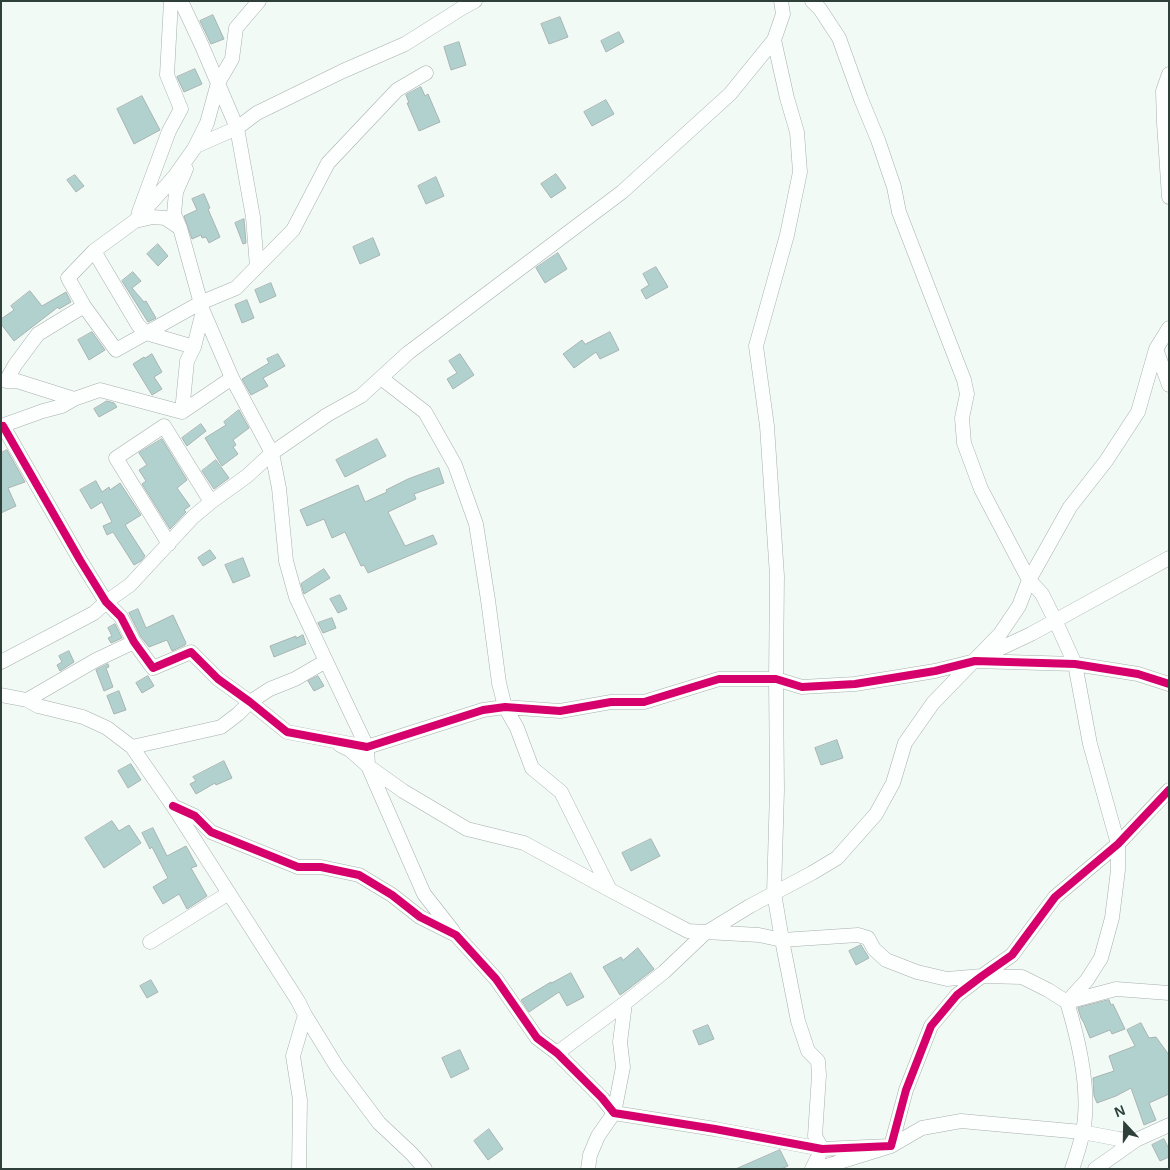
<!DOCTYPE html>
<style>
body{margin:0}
#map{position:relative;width:1170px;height:1170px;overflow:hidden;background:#f2faf6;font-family:Helvetica,sans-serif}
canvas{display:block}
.frame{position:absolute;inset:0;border:2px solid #2f3f39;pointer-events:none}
.north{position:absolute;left:1100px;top:1100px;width:50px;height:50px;-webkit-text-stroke:4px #eefdf7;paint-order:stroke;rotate:339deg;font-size:14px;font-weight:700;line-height:20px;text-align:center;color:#2f3f39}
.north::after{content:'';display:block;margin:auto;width:18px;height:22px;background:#2f3f39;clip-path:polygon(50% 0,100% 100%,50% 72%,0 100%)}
</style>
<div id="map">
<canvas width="1170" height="1170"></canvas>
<div class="frame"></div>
<div class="north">N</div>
</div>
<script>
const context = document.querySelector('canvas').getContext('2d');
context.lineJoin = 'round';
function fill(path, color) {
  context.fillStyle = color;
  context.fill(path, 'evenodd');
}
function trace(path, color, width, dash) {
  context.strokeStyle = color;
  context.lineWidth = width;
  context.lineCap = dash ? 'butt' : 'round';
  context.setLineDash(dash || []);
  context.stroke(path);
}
const building = new Path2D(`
 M213,15L224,39L211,44L200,21Z
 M560,17L568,37L549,44L541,24Z
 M619,32L624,42L606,52L601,41Z
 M459,42L466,65L451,70L444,47Z
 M195,69L202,84L184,92L177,77Z
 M421,87L425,96L428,94L440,122L419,131L407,103H409L406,95Z
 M142,96L160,130L134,144L117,109Z
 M606,100L614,114L592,126L584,112Z
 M556,174L566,188L551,198L541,184Z
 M75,175L84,186L76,192L67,180Z
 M436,177L444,196L426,204L418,186Z
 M204,194L210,208L208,209L220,237L209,243L206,237L202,238L201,235L192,239L184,216L197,210L192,199Z
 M244,219L246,243L243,244L235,223Z
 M373,238L380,255L360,264L353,247Z
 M158,244L168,256L158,266L147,254Z
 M558,253L567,269L545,283L536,268Z
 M656,267L668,287L646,299L641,290L649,285L643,274Z
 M133,272L141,281L132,288L144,302L146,301L156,318L148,322L122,281Z
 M271,283L276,296L260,303L255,290Z
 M30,291L42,306L66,292L71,302L59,309L58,307L14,341L1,324V319L14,310L11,306Z
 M247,300L254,318L242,323L235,305Z
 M92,332L105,350L89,360L78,340Z
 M610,332L619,350L600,359L596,352L574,368L563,354L582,340L585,344Z
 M152,354L162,372L154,377L162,389L152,395L133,364L144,357L145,358Z
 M278,354L285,366L263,378L268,386L251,395L242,379L269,363L267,359Z
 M460,354L474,375L453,389L447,379L457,373L449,361Z
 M107,401L114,403L117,407L99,417L94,409Z
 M239,410L249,428L233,440L236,445L233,447L238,454L222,466L205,438L226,425L224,422Z
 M201,424L206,431L187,446L182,438Z
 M162,439L187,480L177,488L190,506L184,510L186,512L170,529L142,484L146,481L139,470L147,465L139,453Z
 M377,439L386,456L345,477L336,460Z
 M7,450L25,482L8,488L16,506L1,513V453Z
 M216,460L229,478L214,489L202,471Z
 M439,468L444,483L414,494L416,499L388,512L405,546L433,535L437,544L368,573L364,565L361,566L345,532L332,538L324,519L307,526L300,510L358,485L365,502L387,492L386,490L408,479Z
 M96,481L102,492L109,487L110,490L120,483L141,515L125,525L145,556L141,561L134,565L113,532L107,535L103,526L112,522L102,502L91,509L80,490Z
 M210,550L216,558L203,566L198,558Z
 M243,558L250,576L233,583L225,565Z
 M324,569L330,578L304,594L301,584Z
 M340,595L347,609L338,613L330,599Z
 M138,609L146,628L173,615L186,643L185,645L172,651L167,640L149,647L141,637L129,613Z
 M332,618L336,628L323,633L318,623Z
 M115,624L122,638L111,643L108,638L112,636L108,628Z
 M303,635L306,644L274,657L270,646L296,636V638Z
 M69,651L74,662L60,671L57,665L62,662L59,656Z
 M108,664L109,667L106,668L113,687L104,691L96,670Z
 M148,676L154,686L142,693L136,683Z
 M318,676L324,686L314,691L308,681Z
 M119,691L126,710L114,714L107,696Z
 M837,740L843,758L821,765L815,748Z
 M224,761L232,778L216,785L215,783L196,794L190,784L196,781L193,777Z
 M131,764L141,780L128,788L118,771Z
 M112,821L119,831L129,825L141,843L104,868L85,838Z
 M153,828L167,856L186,846L197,866L191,868L207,896L187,909L179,894L163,904L153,887L168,878L152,847L150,849L142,833Z
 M651,839L660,856L631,871L622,853Z
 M861,945L869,958L856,965L849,951Z
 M638,948L654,969L627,990L620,995L603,967L621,957L623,960Z
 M571,973L584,997L567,1006L559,992L529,1012L521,1000L551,982V983Z
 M151,980L158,992L147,998L140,986Z
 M1109,1000L1111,1005L1113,1004L1125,1029L1112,1034L1110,1030L1090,1038L1084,1023L1081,1018L1078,1008Z
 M1141,1023L1149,1038L1156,1037L1169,1055V1094L1149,1103L1156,1120L1144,1125L1131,1088L1116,1096L1097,1103L1094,1096L1093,1078L1114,1071L1109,1056L1135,1046L1127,1030Z
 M708,1025L714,1039L699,1045L693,1031Z
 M460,1050L469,1069L451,1078L442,1058Z
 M489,1129L503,1149L488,1160L474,1141Z
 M1164,1139L1169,1149V1157L1160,1161L1152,1145Z
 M780,1150L788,1166L781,1169H736Z`);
fill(building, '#b1d1ce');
trace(building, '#a9b4b2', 1);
const street = new Path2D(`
 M181,1L202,46L237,128L253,217L257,267
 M812,1L820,9L839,38L861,99L878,140L894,187L899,212L964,380L967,394L962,418L964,443L981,489L1029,580L1042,594L1055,620L1075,664L1090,744L1118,844V870L1112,918L1101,958L1087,980L1067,1002
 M774,40L787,98L797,132L800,172L787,235L756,346L767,426L777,576L776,679L777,790L774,893L782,940L798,1021L808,1051L818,1061L819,1075L815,1136L822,1149L812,1169
 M1169,74L1163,91L1164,123L1169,197
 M194,149L207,123L218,83L232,59L236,28L259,1
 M139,212L169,131L181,109L167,75L171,1
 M135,221L153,217L165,218L180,228
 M94,251L138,325L146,333L194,347
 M84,306L116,350L200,303L236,288L293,230L328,163L397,90L426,73
 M1156,349L1169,385
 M381,378L425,412L455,465L476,524L488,600L499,683L505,707L517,728L532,768L561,792L610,890
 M74,399L17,381H6L15,365L38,334L84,306L68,278L94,251L135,221L174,177L196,146L237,128L257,113L343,71L405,44L462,8L475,1
 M182,412L187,361L194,347L203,311L180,228L174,214L176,192L186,169
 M1,426L43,411L62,406L74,399L100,390L182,412L232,378
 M3,426L80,560L106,602L121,617L134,642L153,668L191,652L218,679L250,702L287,732L367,747L483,710L505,707L560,711L611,702H644L719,679H776L802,687L855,684L935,671L975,661L1075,664L1138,674L1169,684
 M169,544L116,458L164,426L211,502
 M982,657L1031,634L1169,558
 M326,661L367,747L368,766L424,894L453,931
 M1,662L94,613L106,602L130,585L193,517L211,502L247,476L272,453L327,415L361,396L408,353L622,192L730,94L774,40L783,14L781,1
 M1,695L27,700L38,706L83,717L107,728L132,747L173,806L298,1001L305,1015L337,1067L379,1123L412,1154L425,1169
 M27,700L96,660L134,642
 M340,745L350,750L368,766L403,791L467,829L524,843L610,890L688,931L759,935L782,940L858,935L868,938L874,949L886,960L917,972L947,979L982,976L1022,977L1048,990L1067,1002C1078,1038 1088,1079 1085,1116C1084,1134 1078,1152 1072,1169
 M132,747L221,727L238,714L250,702L270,689L295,679L326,661L296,597L286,561L279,488L272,453L232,378L203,311
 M173,806L195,816L211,832L298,867H321L359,875L392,895L420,917L456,935L496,979L537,1038L557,1053L602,1098L614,1113L715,1129L822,1149L891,1146L906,1090L931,1026L957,995L982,976L1012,955L1055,897L1118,844L1169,790
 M150,942L229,893
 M1067,1002L1116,989L1169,993
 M557,1053L625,1003
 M299,1169L300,1100L293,1056L305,1015
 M588,1169L590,1155L598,1136L614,1113L623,1067L620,1042L625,1003L664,972L704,934L750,906L812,873L837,858L876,814L893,783L905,743L933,703L1000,634L1019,606L1029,580L1070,507L1106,461L1138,412L1156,349L1169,328
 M817,1169L891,1146L922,1128L961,1121L1082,1132L1119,1139L1136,1140L1169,1125
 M1095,1169L1136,1140`);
trace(street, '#a6b0ac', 15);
trace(street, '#fdfefe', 14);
trace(new Path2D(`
 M3,426L80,560L106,602L121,617L134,642L153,668L191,652L218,679L250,702L287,732L367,747L483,710L505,707L560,711L611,702H644L719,679H776L802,687L855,684L935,671L975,661L1075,664L1138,674L1169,684
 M173,806L195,816L211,832L298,867H321L359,875L392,895L420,917L456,935L496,979L537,1038L557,1053L602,1098L614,1113L715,1129L822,1149L891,1146L906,1090L931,1026L957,995L982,976L1012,955L1055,897L1118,844L1169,790`), '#d6006c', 8);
</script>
